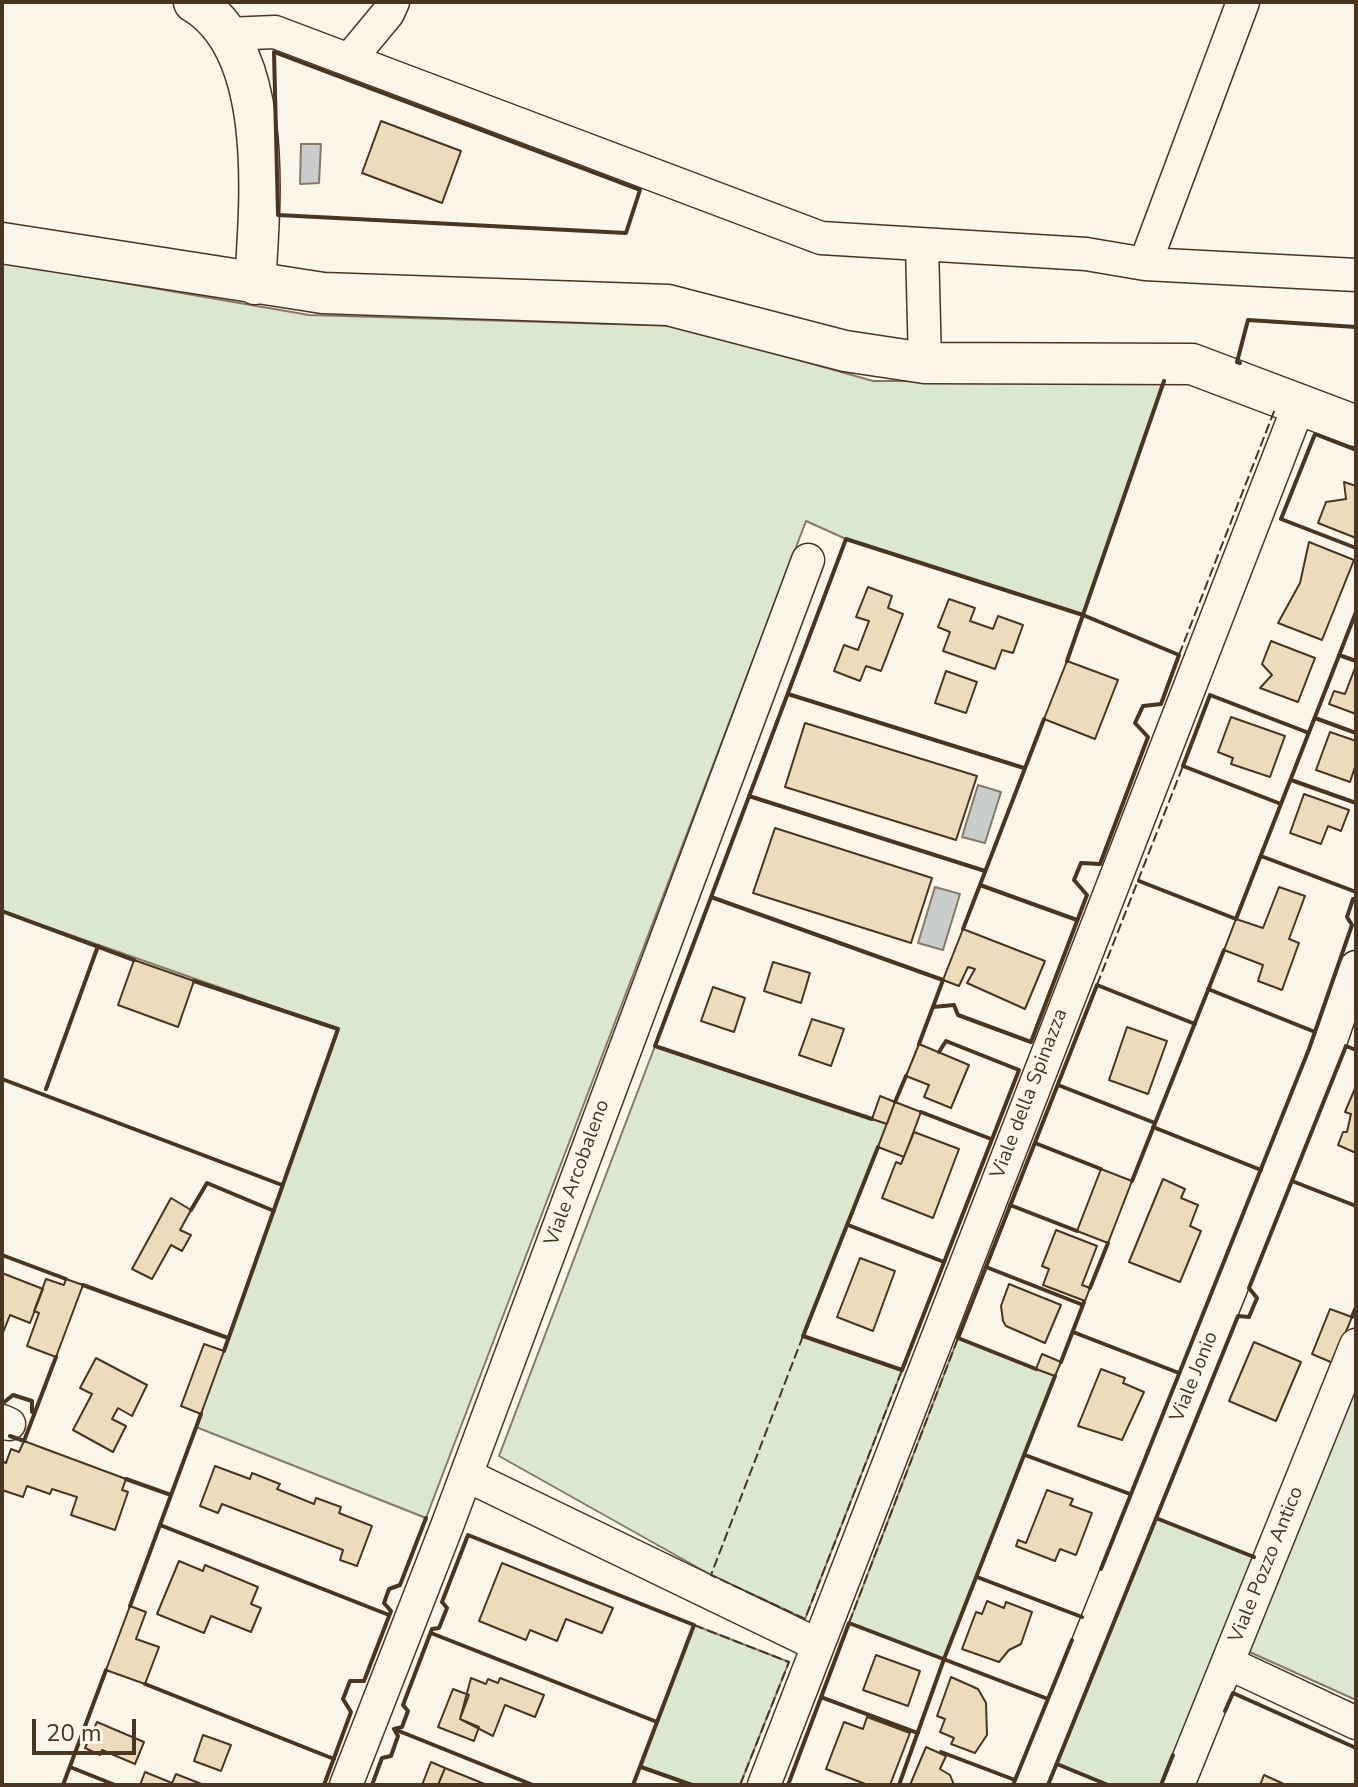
<!DOCTYPE html>
<style>
body{margin:0}
#map{position:relative;width:1358px;height:1787px;overflow:hidden;background:#fbf6e9;font-family:"Nunito Sans",sans-serif}
canvas{display:block}
.frame{position:absolute;inset:0;border:4px solid #4a3520;pointer-events:none}
.scale{position:absolute;left:32px;top:1719px;width:104px;height:36px;box-sizing:border-box;border:4px solid #4a3520;border-top:0;padding-left:10px;font-size:24px;line-height:28px;white-space:nowrap;color:#4a3520;-webkit-text-stroke:6px #fbf6e9;paint-order:stroke}
</style>
<div id="map">
<canvas width="1358" height="1787"></canvas>
<div class="frame"></div>
<div class="scale">20 m</div>
</div>
<script>
const context = document.querySelector('canvas').getContext('2d');
context.lineJoin = 'round';
function fill(path, color) {
  context.fillStyle = color;
  context.fill(path, 'evenodd');
}
function trace(path, color, width, dash) {
  context.strokeStyle = color;
  context.lineWidth = width;
  context.lineCap = dash ? 'butt' : 'round';
  context.setLineDash(dash || []);
  context.stroke(path);
}
function drawText(font, color, halo, rows, align = 'center') {
  context.font = font + ' "Nunito Sans",sans-serif';
  context.lineWidth = 6;
  context.setLineDash([]);
  context.textBaseline = 'middle';
  context.strokeStyle = halo;
  context.fillStyle = color;
  for (const [text, x, y, turn = 0] of rows) {
    context.save();
    context.translate(x, y);
    context.rotate((+turn || 0) * Math.PI / 180);
    context.textAlign = isNaN(turn) ? turn : align;
    if (halo) context.strokeText(text, 0, 0);
    context.fillText(text, 0, 0);
    context.restore();
  }
}
const green = new Path2D(`
 M2,262L309,315L679,326L873,381H1164L1083,615L846,539L806,521L426,1518L196,1427L338,1029L2,911Z
 M655,1046L887,1124L804,1336L902,1370L805,1619L711,1575L499,1456Z
 M958,1338L1055,1376L944,1659L849,1623Z
 M1356,1373V1700L1243,1649Z
 M1156,1518L1254,1557L1161,1785H1108L1057,1764Z
 M694,1625L789,1662L740,1785H692L641,1767Z`);
fill(green, '#dce7d0');
trace(green, '#887966', 2);
const water = new Path2D(`
 M301,144H321L319,183L300,184Z
 M978,785L1001,792L985,843L962,837Z
 M935,887L960,894L943,950L918,943Z`);
fill(water, '#c9cecd');
trace(water, '#887966', 2);
const building = new Path2D(`
 M381,121L461,151L442,203L362,173Z
 M1344,482L1356,486V538L1318,523L1326,502L1346,499Z
 M1309,542L1354,560L1322,640L1278,623L1300,583Z
 M868,587L892,596L888,608L903,614L881,671L866,666L860,681L834,671L844,645L858,650L869,621L856,617Z
 M949,599L975,608L970,621L993,629L998,616L1023,625L1013,653L1002,650L995,669L943,651L950,632L938,627Z
 M1271,641L1315,658L1298,702L1260,688L1272,675L1262,664Z
 M1067,661L1118,680L1095,739L1044,719Z
 M1355,668H1356V714L1329,704L1334,691L1345,694Z
 M946,671L977,682L966,713L935,703Z
 M1231,717L1285,736L1270,777L1231,764L1233,758L1218,752Z
 M805,723L977,776L956,840L785,787Z
 M1330,732L1356,741V764L1350,782L1316,770Z
 M1304,794L1349,810L1341,831L1328,826L1321,844L1290,833Z
 M775,828L932,878L911,943L753,893Z
 M1279,887L1305,896L1289,939L1299,943L1282,990L1258,981L1263,965L1224,950L1236,919L1263,928Z
 M963,929L1045,961L1025,1009L967,983L975,969L968,967L959,986L943,980Z
 M134,960L194,981L178,1027L118,1005Z
 M773,962L810,973L801,1003L764,991Z
 M713,987L745,998L734,1032L701,1021Z
 M812,1019L844,1029L831,1066L799,1055Z
 M1127,1027L1167,1041L1148,1094L1109,1080Z
 M919,1044L969,1065L951,1108L924,1097L929,1085L906,1076Z
 M1356,1086V1153L1338,1145L1343,1132H1347L1351,1114L1345,1112Z
 M880,1096L895,1102L887,1124L872,1119Z
 M895,1102L921,1112L904,1157L878,1147Z
 M914,1132L959,1149L933,1218L882,1198L896,1162L901,1164Z
 M1101,1169L1132,1181L1108,1243L1077,1231Z
 M1163,1179L1185,1189L1181,1198L1198,1205L1190,1226L1201,1231L1180,1282L1129,1262Z
 M171,1198L191,1210L180,1230L191,1235L182,1251L171,1245L152,1279L132,1269Z
 M1056,1230L1097,1246L1082,1285L1090,1288L1085,1301L1043,1285L1049,1269L1042,1266Z
 M860,1258L895,1271L873,1331L837,1317Z
 M2,1273L43,1289L30,1323L10,1315L2,1335Z
 M46,1279L64,1285L66,1279L83,1285L56,1357L27,1346L39,1313L34,1311Z
 M1009,1284L1061,1305L1045,1343L1006,1326L1003,1321L1001,1306Z
 M1330,1309L1352,1317L1333,1363L1312,1354Z
 M1254,1342L1301,1362L1276,1421L1229,1401Z
 M204,1344L224,1351L201,1414L181,1406Z
 M1042,1354L1061,1362L1055,1376L1036,1369Z
 M96,1358L147,1385L132,1416L118,1408L112,1419L126,1426L113,1452L73,1430L92,1394L80,1388Z
 M1101,1369L1125,1378L1123,1383L1144,1392L1122,1440L1078,1426Z
 M24,1441L126,1479L122,1490L128,1492L115,1530L71,1515L77,1497L52,1489L50,1494L27,1486L23,1497L2,1490V1461L6,1463L11,1449L19,1452Z
 M215,1466L250,1479L252,1473L280,1484L277,1489L314,1504L316,1498L341,1507L339,1513L372,1526L357,1566L340,1560L343,1550L222,1504L218,1513L200,1506Z
 M1047,1490L1073,1499L1070,1505L1092,1513L1076,1555L1060,1549L1055,1561L1016,1546L1018,1540L1026,1543Z
 M179,1561L203,1571L205,1565L258,1587L251,1604L261,1608L251,1632L211,1616L204,1633L157,1614Z
 M502,1563L613,1608L602,1633L566,1619L557,1641L530,1630L526,1640L479,1621Z
 M987,1601L1004,1608L1006,1602L1032,1612L1021,1644L1009,1650L999,1662L962,1649L976,1612L982,1614Z
 M130,1606L146,1612L136,1639L159,1647L145,1684L106,1670Z
 M876,1655L920,1671L908,1706L863,1690Z
 M951,1677L978,1689L986,1703L987,1735L975,1753L951,1744L954,1738L940,1732L945,1719L937,1716Z
 M471,1678L486,1684L488,1679L498,1683L500,1678L544,1695L535,1717L505,1705L493,1736L460,1719Z
 M453,1689L469,1695L460,1719L479,1727L474,1741L438,1727Z
 M867,1717L910,1733L890,1785H868L826,1769L844,1722L863,1729Z
 M97,1722L144,1742L135,1764L102,1750L100,1755L85,1748Z
 M203,1735L231,1745L221,1771L194,1761Z
 M926,1747L946,1756L940,1769L950,1775L954,1785H910Z
 M431,1762L445,1768L438,1785H422Z
 M445,1768L487,1785H438Z
 M145,1772L172,1783L176,1774L204,1785H140Z
 M1264,1775L1286,1785H1260Z`);
fill(building, '#ecdcbc');
trace(building, '#4a3520', 2);
const minor = new Path2D(`
 M227,34L275,32L821,238L1086,254L1145,264L1356,275
 M349,60L388,13L393,2
 M922,246L925,363
 M1145,264L1243,2
 M2,1421L9,1424
 M466,1475L818,1645
 M1228,1663L1356,1723
 M346,1785L447,1526L808,560
 M764,1785L1299,405
 M1031,1785L1331,1040L1356,967
 M1178,1785L1356,1345`);
const tertiary = new Path2D(`
 M194,2C275,50 260,204 255,284
 M2,243L323,293L668,305L845,351L925,363L1192,364L1356,426`);
trace(minor, '#4a3520', 35);
trace(tertiary, '#4a3520', 43);
trace(minor, '#fbf6e9', 32);
trace(tertiary, '#fbf6e9', 40);
trace(new Path2D(`
 M1179,655L1275,409
 M1097,985L1183,766
 M803,1336L711,1575L805,1619L902,1370
 M849,1623L958,1338
 M694,1625L789,1662L740,1785`), '#4a3520', 2, [10, 4]);
trace(new Path2D(`
 M274,52L640,190L626,233L278,215Z
 M1240,363L1237,362L1248,320L1356,327
 M1356,450L1315,434L1281,519L1356,548
 M1339,655L1356,661
 M1067,661L1164,381
 M788,694L1024,768
 M1315,718L1356,733
 M1291,780L1356,803
 M749,796L985,871
 M1281,804L1183,766L1210,695L1309,733
 M1261,856L1356,892
 M1139,881L1236,919L1356,612
 M980,885L1077,920
 M711,897L943,980L919,1044
 M2,911L134,960
 M963,929L1044,719
 M194,981L338,1029L224,1351
 M1208,989L1315,1032
 M2,1079L282,1185
 M1058,1085L1155,1123
 M46,1089L98,946
 M895,1102L906,1076
 M921,1112L991,1139
 M872,1119L655,1046L846,539L1083,615L1179,655L1161,704L1143,706L1135,723L1148,737L1100,864L1081,863L1074,880L1087,895L1031,1042L958,1015L954,1005L933,1007
 M1153,1127L1261,1170
 M1035,1143L1101,1169
 M878,1147L803,1336L902,1370L1019,1070L946,1041L939,1052
 M1132,1181L1224,950
 M1292,1181L1356,1206
 M1010,1205L1077,1231
 M191,1210L207,1183L274,1211
 M848,1225L944,1262
 M2,1255L66,1279
 M986,1267L1083,1305
 M83,1285L228,1338
 M1090,1288L1108,1243
 M1352,1317L1356,1307
 M1073,1332L1179,1373
 M1061,1362L1084,1302
 M1036,1369L958,1338L1097,985L1195,1024
 M2,1404L13,1395L32,1401V1412
 M10,1436L24,1441L56,1357
 M1025,1455L1130,1494
 M126,1479L171,1495
 M1156,1518L1254,1557
 M160,1525L389,1615
 M1101,1569L1309,1049L1352,925L1347,917L1353,899H1356
 M977,1577L1082,1617
 M130,1606L201,1414
 M431,1633L657,1722
 M145,1684L334,1759
 M821,1697L918,1733
 M1225,1711L1233,1693L1356,1748
 M394,1729L533,1785
 M941,1752L1015,1780
 M1057,1764L1108,1785
 M70,1767L115,1785
 M641,1767L692,1785
 M63,1785L106,1670
 M324,1785L351,1712L343,1699L350,1681H364L391,1611L384,1603L389,1589L400,1585L426,1518
 M372,1785L382,1758L391,1756L398,1736L394,1729L402,1727L408,1711L403,1705L432,1629L439,1628L447,1608L442,1602L468,1535L694,1625L633,1785
 M788,1785L849,1623L1048,1699
 M899,1785L944,1659L1055,1376
 M1013,1785L1072,1640
 M1048,1785L1238,1316L1249,1317L1257,1298L1249,1288L1346,1046L1356,1050
 M1161,1785L1173,1755`), '#4a3520', 4);
drawText('20px', '#4a3520', '#fbf6e9', [
 ["Viale della Spinazza",1030,1094,-69],
 ["Viale Arcobaleno",578,1173,-70],
 ["Viale Jonio",1195,1377,-68],
 ["Viale Pozzo Antico",1267,1565,-68]
]);
</script>
